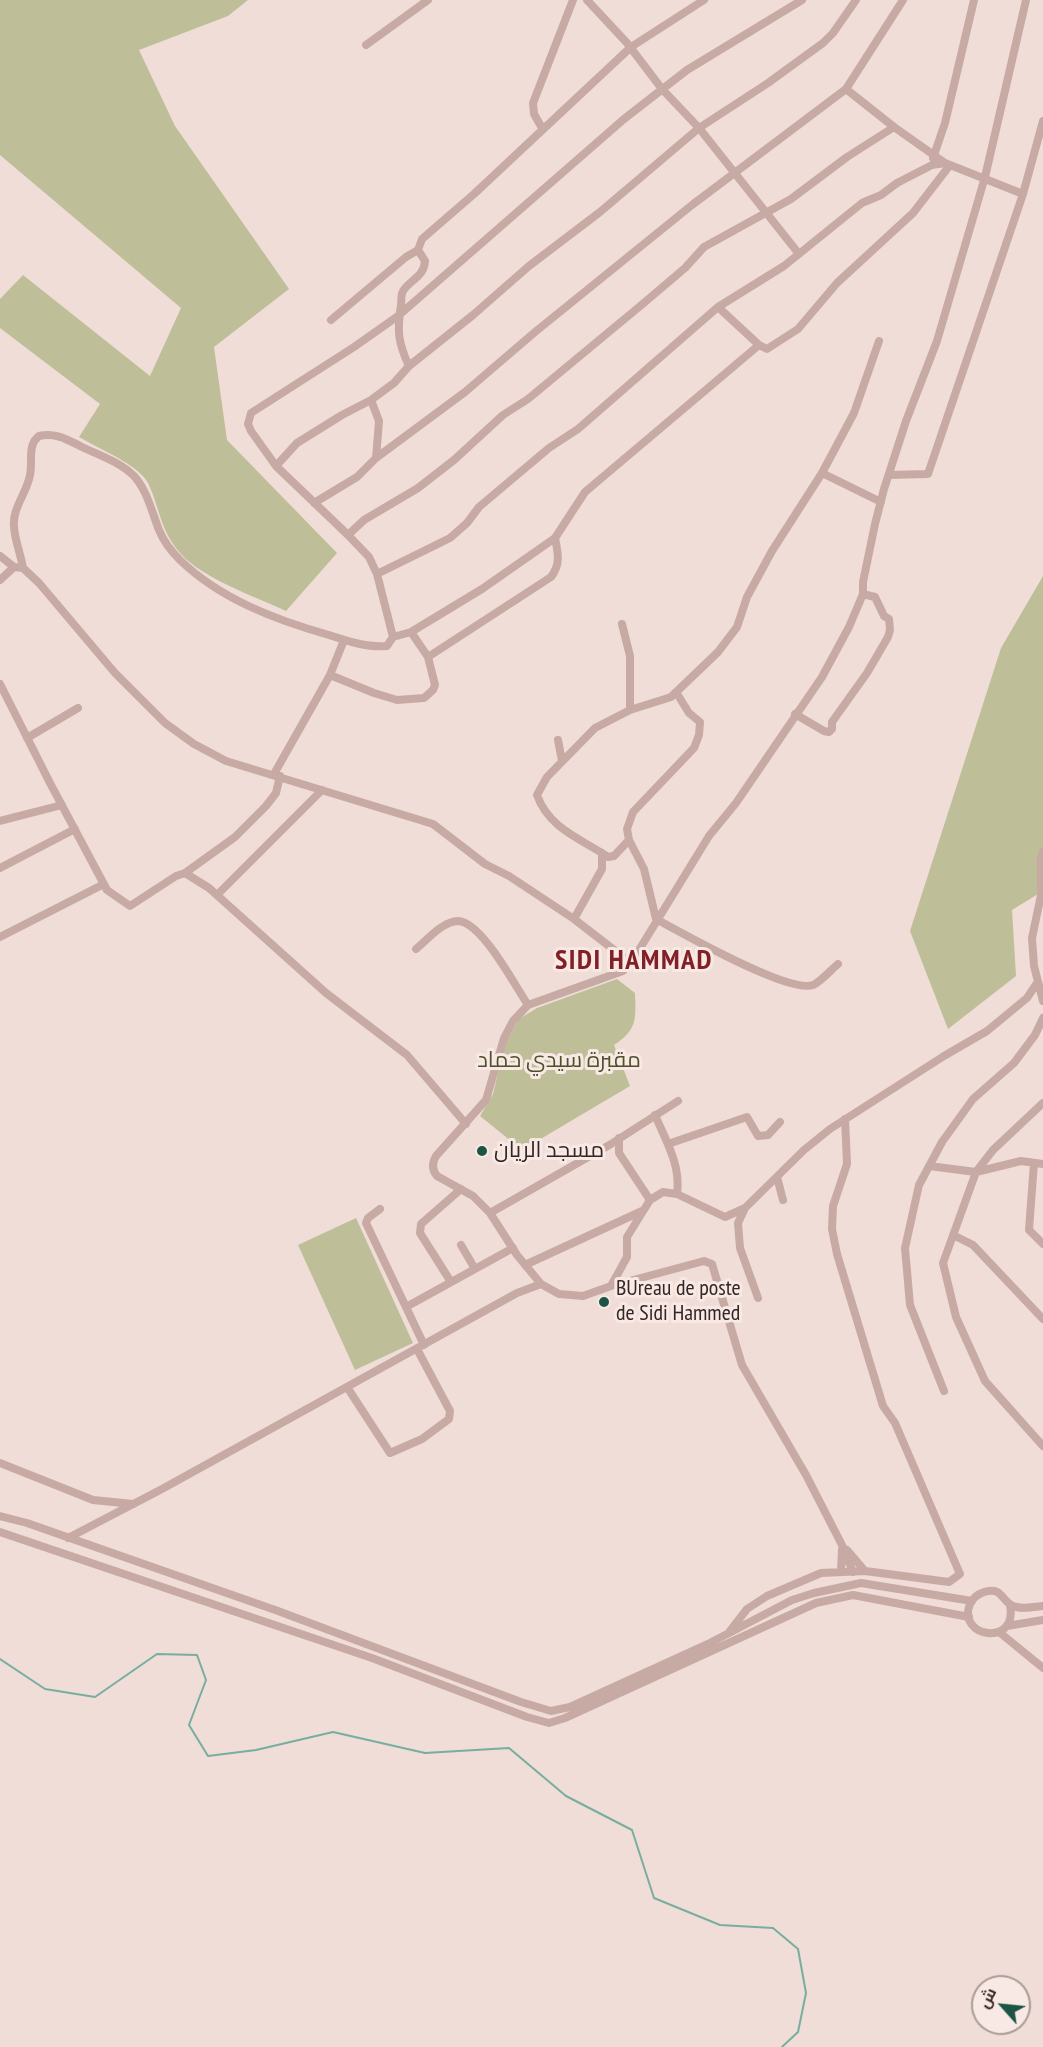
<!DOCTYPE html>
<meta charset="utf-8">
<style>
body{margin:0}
#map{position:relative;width:1043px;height:2047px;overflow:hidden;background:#f0ddd8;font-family:"PT Sans Narrow",Cairo,sans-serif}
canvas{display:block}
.north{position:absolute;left:971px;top:1975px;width:60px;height:60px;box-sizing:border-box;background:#f8e9e4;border:2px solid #aa9b98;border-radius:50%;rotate:297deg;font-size:16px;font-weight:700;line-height:24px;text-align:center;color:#342626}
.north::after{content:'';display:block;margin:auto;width:21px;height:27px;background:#1c5446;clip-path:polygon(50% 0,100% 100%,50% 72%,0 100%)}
</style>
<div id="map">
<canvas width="1043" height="2047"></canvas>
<div class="north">ش</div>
</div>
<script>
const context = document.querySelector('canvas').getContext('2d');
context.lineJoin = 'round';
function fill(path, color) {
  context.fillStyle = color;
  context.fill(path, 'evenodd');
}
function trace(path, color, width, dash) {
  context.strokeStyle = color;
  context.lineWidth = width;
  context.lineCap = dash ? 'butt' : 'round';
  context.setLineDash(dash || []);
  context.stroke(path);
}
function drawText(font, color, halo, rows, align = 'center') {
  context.font = font + ' "PT Sans Narrow",Cairo,sans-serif';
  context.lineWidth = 6;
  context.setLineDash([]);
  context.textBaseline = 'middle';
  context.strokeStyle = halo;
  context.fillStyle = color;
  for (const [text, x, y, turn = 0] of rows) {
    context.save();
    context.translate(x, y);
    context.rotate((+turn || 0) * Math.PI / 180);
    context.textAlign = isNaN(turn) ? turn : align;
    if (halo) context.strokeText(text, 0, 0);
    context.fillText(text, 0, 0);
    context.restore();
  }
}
fill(new Path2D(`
 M0,0H248L228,16L139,50L175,126L289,289L214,347L227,440L337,553L286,611C256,597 202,578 181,554C160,531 160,508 148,483C138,464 97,448 79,437L100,404L0,328V299L23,275L150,376L181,308L0,155Z
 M1043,576V891L1012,910L1016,976L948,1029L910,931L1001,648Z
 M617,979L635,993C636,1020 637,1030 614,1045L630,1086L522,1150L480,1116L493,1094L505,1043L519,1019L537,1008Z
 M356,1218L413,1343L355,1370L298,1245Z`), '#bebf99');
trace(new Path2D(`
 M0,1659L45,1689L95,1697L157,1654L197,1655L206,1680L189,1725L208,1756L256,1750L333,1732L425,1753L509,1748L566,1796L632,1830L654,1898L720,1925L773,1928L798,1949L806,1993L798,2032L782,2047`), '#78ad9f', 2);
trace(new Path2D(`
 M587,0L627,43L662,89L699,128L799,254
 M1026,0L985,177L937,341L906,421L884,489L875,524L863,582V594L849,627L822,677L736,803L709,836L631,963L623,971L528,1005L513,1021L504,1038L486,1100L436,1156C432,1163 432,1170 437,1176L473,1196L490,1213L517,1255L541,1284L559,1294L583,1296L611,1286L627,1257V1237L650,1200L663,1192L677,1194L725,1217L745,1208L804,1150L830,1129L944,1056L987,1031L1027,998L1037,983
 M366,45L428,0
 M846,89L903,0
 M542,128L534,114L533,103L573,0
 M933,158L945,123L974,0
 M718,307L759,345L767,349L798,329L837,283L913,213L950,165
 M331,320L406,257L418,250
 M409,366C398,343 397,331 401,305C402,300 400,296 403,291C411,279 424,277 425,261L418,250L422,239L474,194L631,47L704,0
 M371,400L379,421L376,458
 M276,466L297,443L342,415L371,400L394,383L409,366L473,315L529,266L600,212L699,128L768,83L823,43L833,33L856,0
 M822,473L881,502
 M889,475L928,474L1023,194L1043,121
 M314,503L357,477L376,458L465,392L535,332L692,205L846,89L894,127L945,163
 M348,535L364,520L418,488L454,460L503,415L528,399L645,302L685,268L704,247L791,199L847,157L894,127
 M0,556L14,567
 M23,568C21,555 15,541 14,527C12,508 27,493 30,475C33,461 27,445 39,436C56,432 68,440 82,447C99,455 120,462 134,476C147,490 152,512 159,530C163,540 172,552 180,560C220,599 276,620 329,635C347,641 368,648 387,646L393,637L411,632L482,589L555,538L585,492L759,345
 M377,574L450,538L467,523L479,507L549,448L578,429L718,307L784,266L862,203L881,195L897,183L932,165L945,163L1023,194
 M0,580L14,567L23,568L39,583L115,673L165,723L194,744L226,761L433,824L485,864L509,876L574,919L631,963
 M622,624L630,656V710
 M393,637L377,574L369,557L348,535L276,466L251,431L248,424L251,413L354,347L398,316L624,119L687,70L802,0
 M428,657L551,577C561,564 558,553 555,538
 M330,675L374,693L397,700L424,698L433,690L435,685L428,657L411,632
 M0,684L50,783L107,890L130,906L176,876L185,873L209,888L326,993L407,1055L466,1124
 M676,692L689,713L700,722L699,735L694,748L633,812L627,829L629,840L644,869L656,919C682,933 789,994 813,985C819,983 832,969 838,964
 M795,714L824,731L829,732L832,729V722L867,673L888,637L890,630L889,619L884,616L875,597L863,594
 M27,738L78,708
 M558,740L562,761
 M274,774L330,675L344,640
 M0,821L62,805
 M1043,852L1041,857V895L1032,938L1034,966L1043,1001
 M602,853L608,857L614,856L629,840
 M0,868L75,829
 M185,873L235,837L266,806L276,793L280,776
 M217,895L322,790
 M574,919L602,869V853C576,837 548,826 537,795L547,777L595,728L630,710L671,697L718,652L737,627L747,597L772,551L822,473L854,413L879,341
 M0,937L104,884
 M416,949C427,940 443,921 458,921C482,922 515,986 528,1005
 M1043,1103L993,1150L976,1172L943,1263L956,1317L985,1381L1043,1446
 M655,1115C666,1141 681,1165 677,1194
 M619,1138V1153L650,1200
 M668,1144L747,1117L758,1136L768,1135L780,1122
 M1034,1163L1029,1230L1043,1244
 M929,1166L976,1172L1021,1161L1043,1164
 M777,1177L783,1200
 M745,1208L738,1223L740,1248L758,1298
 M380,1209L368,1218L366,1223L424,1345
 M490,1213L611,1144L678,1101
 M953,1235L973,1245L1043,1319
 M461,1245L475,1269
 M525,1265L642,1211
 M451,1282L420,1233L421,1224L461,1189
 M611,1286L704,1261L712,1264L742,1365L806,1475L842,1545L853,1572
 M406,1307L513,1248
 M347,1387L390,1453L422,1439L449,1419L450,1411L417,1349
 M944,1391L910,1305L905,1248L919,1185L942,1142L973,1099L1014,1063L1035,1035L1043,1018
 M0,1463L93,1500L133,1504
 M0,1516L27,1523L278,1611L521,1702L551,1711L570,1707L708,1644L792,1600L814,1593L861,1583L972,1601
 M0,1532L372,1658L527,1717L549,1723L565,1718L816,1603L853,1595L969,1617
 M68,1538L162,1489L517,1293L541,1284
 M847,1550L865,1571
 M841,1572L842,1549
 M1010,1605C1018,1648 956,1637 970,1604C973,1598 978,1594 984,1592C1002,1587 1001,1599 1011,1605C1019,1610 1034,1607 1043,1606
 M1007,1626L1043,1620
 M730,1631L747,1609L767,1596L821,1573L865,1571L949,1582L960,1574L895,1423L883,1406L837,1254L832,1229L833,1206L847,1164L845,1119
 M999,1632L1043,1668`), '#c8aaa4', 8);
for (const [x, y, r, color] of [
 [482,1151,6,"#1c5446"],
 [604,1302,6,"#1c5446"]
]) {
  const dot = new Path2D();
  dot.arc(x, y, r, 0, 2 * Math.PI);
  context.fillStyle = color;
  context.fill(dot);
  trace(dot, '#f8e9e4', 2);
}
drawText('22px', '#4f512a', '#f8e9e4', [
 ["مقبرة سيدي حماد",559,1061]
]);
drawText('22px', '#342626', '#f8e9e4', [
 ["مسجد الريان",494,1151],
 ["BUreau de poste",616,1289],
 ["de Sidi Hammed",616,1314]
], 'left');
context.letterSpacing = '1.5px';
drawText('bold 28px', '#812027', '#f8e9e4', [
 ["SIDI HAMMAD",634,961]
]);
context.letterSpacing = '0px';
</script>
